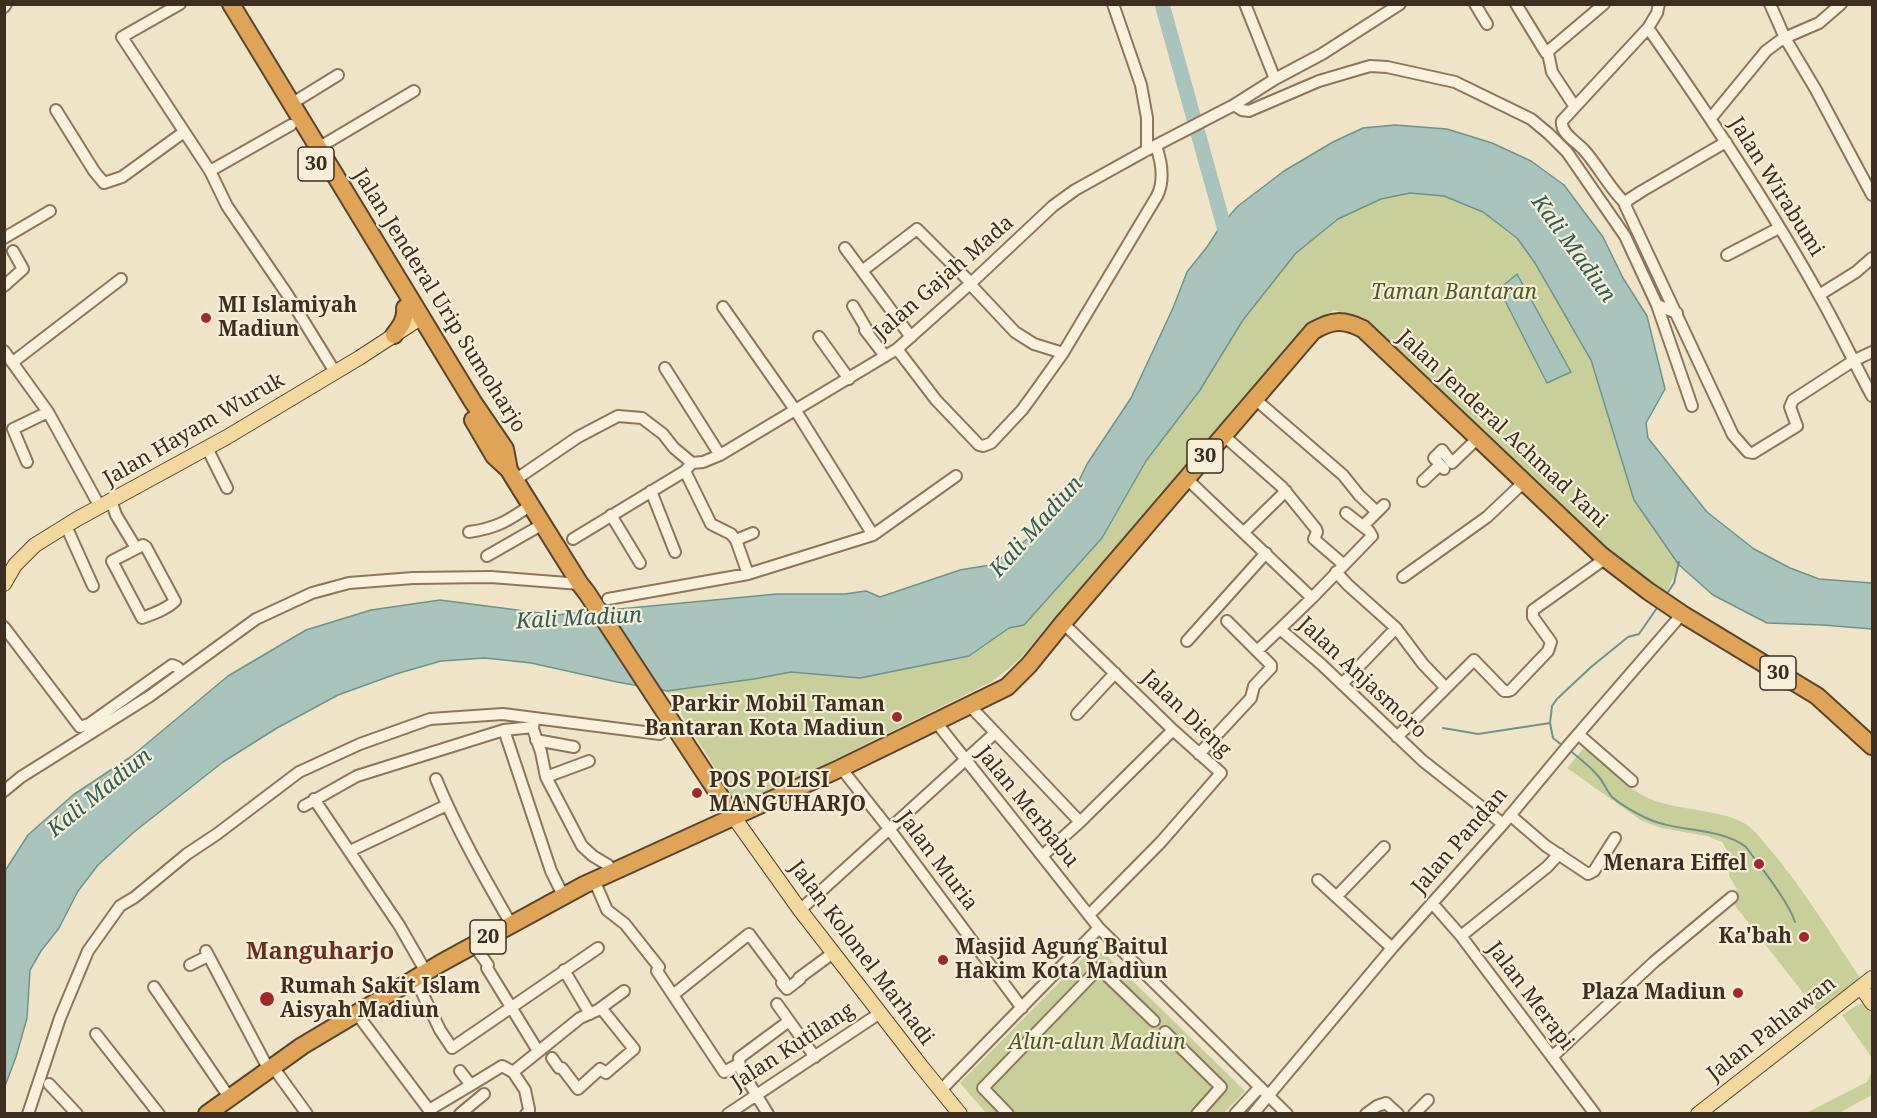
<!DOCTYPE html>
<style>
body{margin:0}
#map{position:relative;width:1877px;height:1118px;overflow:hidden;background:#f0e4c8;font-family:"Noto Serif",serif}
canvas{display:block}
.frame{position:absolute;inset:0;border:6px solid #3d2e20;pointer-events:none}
</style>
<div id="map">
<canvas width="1877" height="1118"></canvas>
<div class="frame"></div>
</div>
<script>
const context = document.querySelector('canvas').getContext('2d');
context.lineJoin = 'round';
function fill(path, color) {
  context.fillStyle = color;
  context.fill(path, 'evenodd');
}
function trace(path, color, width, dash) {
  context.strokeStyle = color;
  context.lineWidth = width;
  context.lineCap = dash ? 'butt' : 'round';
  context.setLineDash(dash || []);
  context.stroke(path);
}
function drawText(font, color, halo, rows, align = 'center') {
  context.font = font + ' "Noto Serif",serif';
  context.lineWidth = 4.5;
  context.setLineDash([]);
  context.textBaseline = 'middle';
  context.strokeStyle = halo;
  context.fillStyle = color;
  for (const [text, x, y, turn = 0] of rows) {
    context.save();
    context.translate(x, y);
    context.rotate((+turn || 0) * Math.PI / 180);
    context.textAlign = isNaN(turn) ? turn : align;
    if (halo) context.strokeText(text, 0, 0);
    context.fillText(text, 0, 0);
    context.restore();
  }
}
fill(new Path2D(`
 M1410,193L1444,196L1483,212L1517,238L1535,263L1591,360L1634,500L1679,565L1665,595L1615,558L1363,319L1334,310L1317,320L1149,509L1017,662L991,682L739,807L667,691L754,679L791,672L860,678L969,656L1009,628L1024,625L1102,538L1146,461L1200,390L1243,320L1296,253L1338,219L1381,199Z
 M1587,744C1607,763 1627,791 1653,800C1680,810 1718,810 1742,822C1754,828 1760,838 1768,847C1803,888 1831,934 1860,978L1818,1012L1729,898L1737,889L1729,876L1730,855L1722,842L1707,836L1661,828L1642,821L1567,768Z
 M1098,952L1105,954L1245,1091L1224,1113L987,1114L960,1083L1082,959L1089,954Z
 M1859,1004H1864L1872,1012V1058L1842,1015Z
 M1872,1071V1095L1839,1113H1806L1867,1082Z`), '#c9cf9b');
const water = new Path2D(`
 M1395,125L1447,129L1492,143L1531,161L1564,185L1603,237L1623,278L1647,316L1665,389L1646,423L1648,438L1707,512L1754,549L1790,568L1819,579L1872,583V629L1823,625L1767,623L1713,595L1679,565L1634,500L1591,360L1535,263L1517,238L1483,212L1444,196L1410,193L1381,199L1338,219L1296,253L1243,320L1200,390L1146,461L1102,538L1024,625L1009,628L969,656L860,678L791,672L754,679L667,691L617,682L531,663L485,658L441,661L396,674L338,695L277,728L223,762L134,832L98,865L78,891L59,928L41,951L30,970L27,1018L16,1057L5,1086V871L28,835L73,795L132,756L228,676L306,630L371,610L440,600L556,615L777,594H845L866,591L880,597L960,570L990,565L1019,546L1048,520L1075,489L1087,464L1131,398L1173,308L1187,272L1207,247L1222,224L1238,206L1284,171L1333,142L1363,128Z
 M1517,274L1571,372L1547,383L1499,289Z`);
fill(water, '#a9c4bc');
trace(water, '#6f938a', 1.5);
trace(new Path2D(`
 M1666,595L1674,583L1679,562
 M1443,728L1478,734L1550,723
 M1563,746L1553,738L1550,723L1552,706L1557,699L1591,667L1628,637L1639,634L1659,605
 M1568,749C1579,758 1590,766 1599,777C1604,783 1607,791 1612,797C1620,804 1634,812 1644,817C1675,833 1719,826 1746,847C1759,865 1789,902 1795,922`), '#6f938a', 2);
trace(new Path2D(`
 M1162,4L1228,241`), '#a9c4bc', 15);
const minor = new Path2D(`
 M180,4L122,37L210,171L227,206L287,294L335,372
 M1113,4L1141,85L1147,118V150
 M1245,4L1275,79
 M1475,4L1487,24
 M1516,4L1546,53L1604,4
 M1659,4L1657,13L1648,28C1709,115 1768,203 1819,295C1838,328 1854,363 1872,396
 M1770,4L1785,38L1816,90L1872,195
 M4,7L6,4
 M1548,53L1552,72L1575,107
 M291,104L338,75
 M1234,105L1242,110L1249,111L1319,81L1370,66L1387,67L1455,82L1531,119L1549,134L1567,152L1625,236L1657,305L1677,313
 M56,110L94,171L104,183L122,177L184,132
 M1711,118L1766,51L1782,39L1819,23L1841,4
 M1726,142L1642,191L1628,200L1625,205L1733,435L1748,452L1753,453L1797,426L1790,407L1793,400L1853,361L1872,352
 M318,148L414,91
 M210,171L291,125
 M1626,204C1610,189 1599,167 1584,150C1577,142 1560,133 1562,121L1648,28
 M4,238L50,211
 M845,248L911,337
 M1727,255L1779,228
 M862,271L917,229L971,283
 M970,284L1015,332L1034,344L1063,353
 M4,286L23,269L13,251
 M1819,295L1856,272L1872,258
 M1657,305L1692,406
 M853,306L866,328L865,330L885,356
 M723,307L796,411L873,535
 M819,337L849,379
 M897,349L936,400L979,445L983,446L991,443L1022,410L1033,395L1063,353L1157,196C1165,180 1162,163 1156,146
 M4,351L48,412L100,507
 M13,362L121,279
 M665,368L720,455
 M1255,399L1343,475L1359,495L1377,512
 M1223,435L1282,487L1316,529L1317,532L1314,539L1344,565
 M207,448L227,488
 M27,462L13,429L48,412
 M1444,469L1434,458L1442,450L1452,463L1478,438
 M685,471L711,524L731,534L736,540L748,574
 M1186,478L1312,598L1280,629L1322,665L1423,761L1503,824
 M515,480L578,437L618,416L642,418L663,434L674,448L692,463L703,462L720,455L897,349L971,283L1053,206L1075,190L1147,150L1234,105L1275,79L1322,54L1400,4
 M1423,481L1440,465
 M651,491L675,552
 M111,500L116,515L136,548
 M611,515L640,563
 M66,526L93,586
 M1363,526L1384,505
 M469,532C497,528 508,521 531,505
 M1244,532L1286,491
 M573,539L685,471L692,463
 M736,540L753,533
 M143,545L146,547L175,601C167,609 153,614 142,618L112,561Z
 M487,556L543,524
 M1336,572L1348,585L1396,628L1423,664L1446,688
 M1403,577L1487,517L1524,482
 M1312,598L1372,536L1369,531L1346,513
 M608,599L748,574L873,535L956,476
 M1227,621L1257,651
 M1063,623L1173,730L1221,773L1161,842L1089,915
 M4,627L80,727L89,724L172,665L177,667L182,672
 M1187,641L1266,553
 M1342,684L1396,628
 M970,706L1080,822L1042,856
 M1077,714L1115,673
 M534,720L533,729L541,752L546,777L582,846L593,856L608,865L613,871
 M936,722L1099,928L1287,1114
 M504,730L551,871L564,897
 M1578,734L1632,781
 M1397,737L1474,660L1504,691H1508L1511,690L1548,651L1551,642L1533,617V610L1606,558
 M536,740L574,747
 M1199,754L1251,698L1254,686L1271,668V665L1257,651L1280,629
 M841,768L890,830L1022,1008
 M546,777L589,761
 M436,779C457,830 484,877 511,924
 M4,791L21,777L150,696L256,619L312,593L349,583L413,578L491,577L580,584
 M314,799L399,925L426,972
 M304,806L357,776L504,730L533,727
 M1510,815L1546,846L1588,874L1594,871L1615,838
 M1080,822L1173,730
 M350,851L447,805
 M594,880L607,910L625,924L659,967L657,971L724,1072L739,1064
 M1318,880L1392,948
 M1337,896L1384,847
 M1432,903L1461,936L1595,1114
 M800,910L995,733
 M1461,936L1547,867L1559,854
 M474,945L488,965L487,968L538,1051
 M206,951L269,1070
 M190,965L208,956
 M564,970L590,1014
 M415,978L440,1030L452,1048L598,948
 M154,987L229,1097
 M673,995L749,934L784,981L782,983L787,989L800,979L799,978L833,953
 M777,1004L815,1057
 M357,1014L432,1114
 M1165,1032L1221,1087L1197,1114
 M96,1034L159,1114
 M1552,1057L1654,962L1732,897
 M552,1058L559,1068H562L578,1089L600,1069L606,1073L634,1049L601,1008
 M273,1067L307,1114
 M513,1072L580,1018L598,1010L624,991
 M513,1072L525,1090L529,1109V1111L526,1114
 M49,1084L77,1114
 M471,1085L502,1066L513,1072
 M941,1090L1099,928
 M429,1110L471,1085L460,1071
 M28,1114L60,1018L88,951L120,906L135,897L187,854L217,834L299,772L360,744L430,719L503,714L660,734
 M460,1114L484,1094
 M728,1114L880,1013
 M768,1114L740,1068L739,1058L789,1021
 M1008,1114L983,1088L1099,968L1154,1021
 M1235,1114L1260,1087
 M1253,1114L1392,948L1503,824L1567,747L1682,614
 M1366,1114L1377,1106L1386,1103L1398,1114
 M1414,1114L1428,1100`);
const major = new Path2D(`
 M4,584L15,565L35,545L77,519L227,437L359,358L422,317
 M733,816L800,910L921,1066L960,1114
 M1861,987L1872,1003
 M1698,1114L1872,978`);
const highway = new Path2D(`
 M231,4L473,402L505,449L509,470L515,480L580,584L587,593L733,816
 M394,335C401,326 406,319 405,308
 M473,420L494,456L509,470
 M207,1114L302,1046L441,963L584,885L841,768L1007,687L1029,665L1063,623L1313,331C1332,320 1343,319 1363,329L1601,555L1648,591L1682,614L1817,696L1872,746`);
trace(minor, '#8d765c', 14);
trace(major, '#5b4430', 16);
trace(highway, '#5b4430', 20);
trace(minor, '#faf1dc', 10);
trace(major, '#f3d9a0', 14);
trace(highway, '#e0a458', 16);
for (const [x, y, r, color] of [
 [206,318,6,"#9e2a2b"],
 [897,717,6,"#9e2a2b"],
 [697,793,6,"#9e2a2b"],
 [1759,864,6,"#9e2a2b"],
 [1804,937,6,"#9e2a2b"],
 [943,960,6,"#9e2a2b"],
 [1738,993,6,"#9e2a2b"],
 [267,999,8,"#9e2a2b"]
]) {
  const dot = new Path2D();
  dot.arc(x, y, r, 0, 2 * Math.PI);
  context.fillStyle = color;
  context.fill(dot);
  trace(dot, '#f7eed8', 2);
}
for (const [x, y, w] of [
 [316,164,36],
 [1205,456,36],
 [1778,673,36],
 [488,937,36]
]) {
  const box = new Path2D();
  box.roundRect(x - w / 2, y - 17, w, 34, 4.5);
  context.fillStyle = '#f7eed8';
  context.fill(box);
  trace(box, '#3d2e20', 1.5);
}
drawText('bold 20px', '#3d2e20', null, [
 ["30",316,164],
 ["30",1205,456],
 ["30",1778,673],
 ["20",488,937]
]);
drawText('21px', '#3d2e20', '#f7eed8', [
 ["Jalan Wirabumi",1776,187,58],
 ["Jalan Gajah Mada",944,278,-41],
 ["Jalan Jenderal Urip Sumoharjo",439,301,58],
 ["Jalan Jenderal Achmad Yani",1502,429,43],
 ["Jalan Hayam Wuruk",194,430,-30],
 ["Jalan Anjasmoro",1362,678,43],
 ["Jalan Dieng",1186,714,44],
 ["Jalan Merbabu",1027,807,51],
 ["Jalan Pandan",1460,841,-49],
 ["Jalan Muria",937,861,53],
 ["Jalan Kolonel Marhadi",861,953,53],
 ["Jalan Merapi",1530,996,53],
 ["Jalan Pahlawan",1772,1029,-38],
 ["Jalan Kutilang",793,1047,-33]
]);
drawText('italic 21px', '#4d5a26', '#f7eed8', [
 ["Taman Bantaran",1454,293],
 ["Alun-alun Madiun",1097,1043]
]);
drawText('bold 21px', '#3d2e20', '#f7eed8', [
 ["MI Islamiyah",218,306],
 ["Madiun",218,330],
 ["Parkir Mobil Taman",885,705,"right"],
 ["Bantaran Kota Madiun",885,729,"right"],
 ["POS POLISI",709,781],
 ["MANGUHARJO",709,805],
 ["Menara Eiffel",1747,864,"right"],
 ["Ka'bah",1792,937,"right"],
 ["Masjid Agung Baitul",955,948],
 ["Hakim Kota Madiun",955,972],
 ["Rumah Sakit Islam",280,987],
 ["Aisyah Madiun",280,1011],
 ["Plaza Madiun",1726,993,"right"]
], 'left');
drawText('italic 22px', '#2f5d5a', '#f7eed8', [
 ["Kali Madiun",1573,249,54],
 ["Kali Madiun",1037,527,-48],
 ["Kali Madiun",579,619,-3],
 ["Kali Madiun",100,793,-39]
]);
drawText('bold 24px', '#6b2e1e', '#f7eed8', [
 ["Manguharjo",320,952]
]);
</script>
